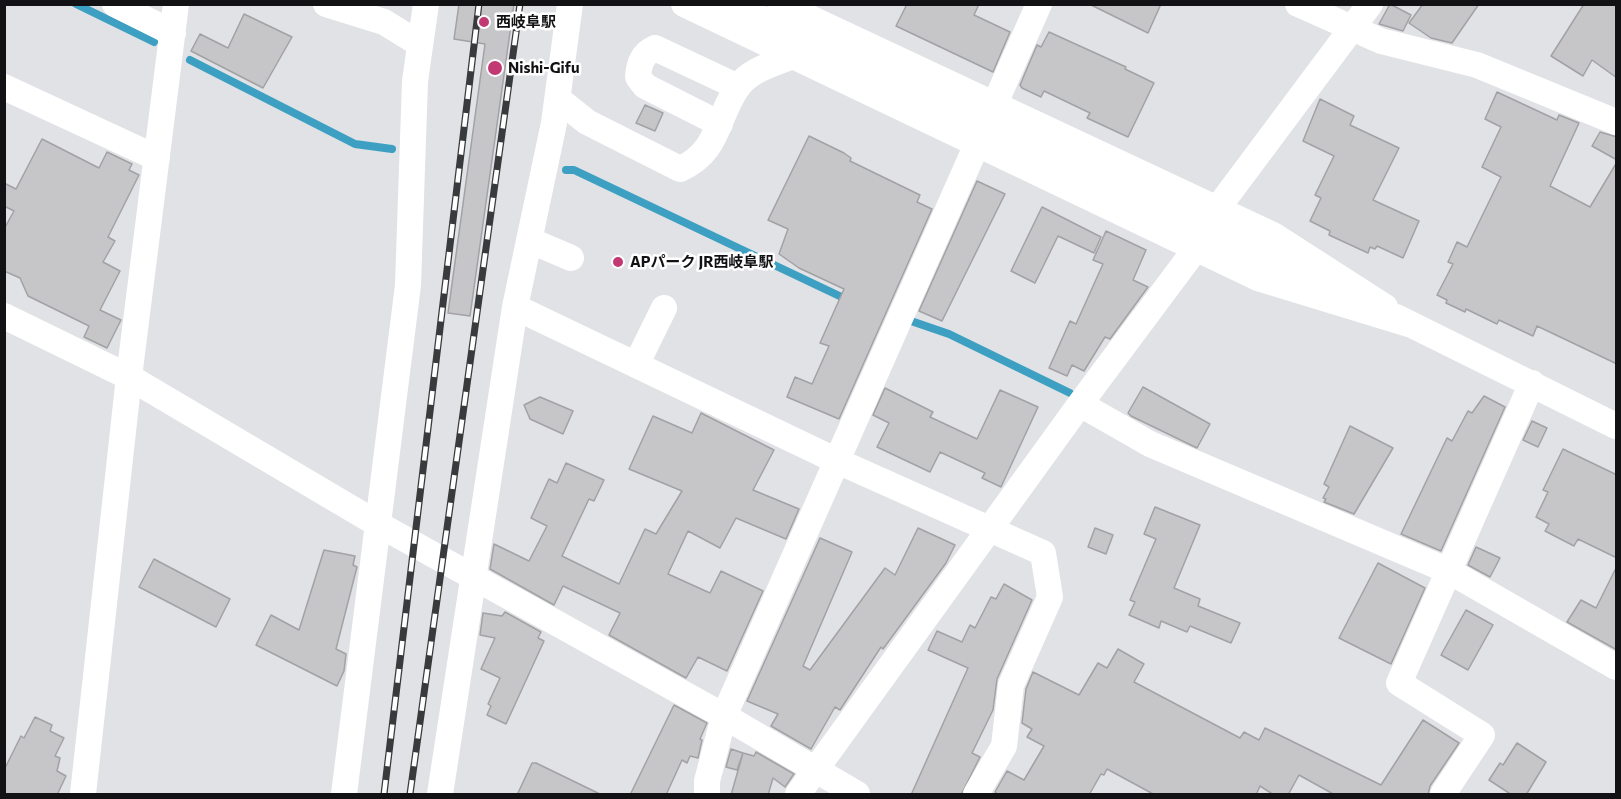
<!DOCTYPE html>
<meta charset="utf-8">
<style>
body{margin:0}
#map{position:relative;width:1621px;height:799px;overflow:hidden;background:#e0e2e5;font-family:Commissioner,sans-serif}
canvas{display:block}
.frame{position:absolute;inset:0;border:6px solid #121214;pointer-events:none}
</style>
<div id="map">
<canvas width="1621" height="799"></canvas>
<div class="frame"></div>
</div>
<script>
const context = document.querySelector('canvas').getContext('2d');
context.lineJoin = 'round';
function trace(path, color, width, dash) {
  context.strokeStyle = color;
  context.lineWidth = width;
  context.lineCap = dash ? 'butt' : 'round';
  context.setLineDash(dash || []);
  context.stroke(path);
}
function fill(path, color) {
  context.fillStyle = color;
  context.fill(path, 'evenodd');
}
function drawText(font, color, halo, rows, align = 'center') {
  context.font = font + ' Commissioner,"Noto Sans JP",sans-serif';
  context.lineWidth = 5;
  context.setLineDash([]);
  context.textBaseline = 'middle';
  context.strokeStyle = halo;
  context.fillStyle = color;
  for (const [text, x, y, turn = 0] of rows) {
    context.save();
    context.translate(x, y);
    context.rotate((+turn || 0) * Math.PI / 180);
    context.textAlign = isNaN(turn) ? turn : align;
    if (halo) context.strokeText(text, 0, 0);
    context.fillText(text, 0, 0);
    context.restore();
  }
}
trace(new Path2D(`
 M76,4L154,42
 M190,60L355,144L392,149
 M566,170H574L850,301
 M911,321L949,334L1070,393`), '#3da0c2', 8);
const building = new Path2D(`
 M459,4H514L470,316L448,313L485,44L454,39Z
 M907,4H979L974,15L1010,32L993,72L896,26Z
 M1089,4H1161L1148,33Z
 M1390,4L1411,15L1403,31L1379,24Z
 M1423,4H1479L1452,43L1431,38L1409,23Z
 M1584,4H1617V78L1592,60L1583,76L1551,56Z
 M244,14L292,37L263,88L191,51L200,34L228,48Z
 M1049,32L1126,67L1125,69L1154,83L1128,137L1087,118L1090,113L1044,91L1041,97L1022,88L1020,85L1037,45L1041,47Z
 M1497,92L1557,120L1559,115L1579,123L1550,186L1590,207L1617,162V364L1537,326L1533,336L1499,320L1497,324L1466,309L1465,312L1446,303L1447,300L1437,295L1453,264L1448,262L1457,242L1467,247L1501,177L1482,167L1501,127L1485,119Z
 M1320,99L1354,116L1350,125L1399,148L1373,200L1419,221L1403,258L1377,246L1375,249L1370,247L1368,253L1329,235L1330,231L1310,221L1321,198L1315,195L1334,156L1303,141Z
 M645,105L663,113L655,131L636,123Z
 M1600,132L1617,137V160L1592,146Z
 M809,136L844,153L851,158L850,161L920,195L917,202L932,209L839,419L787,397L795,377L812,384L829,346L820,343L844,289L799,268L779,254L788,229L768,220Z
 M42,139L99,168L107,152L132,164L129,170L139,175L108,237L115,241L103,262L120,271L100,310L121,320L107,348L84,337L89,326L28,296L20,278L4,271V229L14,211L4,206V183L16,189Z
 M977,181L1005,194L942,321L919,311Z
 M1042,207L1101,237L1094,253L1058,236L1035,283L1011,271Z
 M1106,231L1146,250L1133,280L1148,287L1110,339L1105,337L1084,371L1072,365L1067,376L1049,368L1070,321L1076,324L1103,264L1093,260Z
 M1143,387L1210,424L1197,448L1131,416L1128,413Z
 M885,388L933,412L930,417L977,439L1000,390L1038,407L1001,487L982,478L985,473L940,452L930,472L877,447L889,423L873,415Z
 M1484,396L1505,407L1441,551L1401,534L1447,438L1452,441L1468,411L1472,413Z
 M540,397L573,411L563,434L530,419L524,405Z
 M701,413L774,450L753,490L799,509L786,539L736,518L720,548L688,531L668,574L710,593L721,571L763,591L727,671L698,657L686,678L609,635L620,613L563,586L554,605L490,569L494,544L529,561L547,526L531,518L549,479L557,483L566,463L604,480L594,501L589,499L562,556L619,584L645,529L656,534L682,491L629,469L653,416L692,433Z
 M1532,421L1547,428L1538,447L1523,440Z
 M1350,426L1393,448L1354,514L1324,502L1326,499L1323,498L1329,487L1324,484Z
 M1563,449L1617,475V558L1578,539L1574,546L1545,531L1549,524L1536,517L1548,492L1543,490Z
 M1155,507L1200,525L1174,588L1200,599L1198,606L1240,623L1231,643L1190,626L1187,632L1161,621L1159,628L1129,615L1135,602L1130,600L1156,539L1144,534Z
 M918,528L955,545L946,563L883,649L881,647L840,710L835,707L811,749L771,726L778,714L747,701L820,538L852,552L803,666L810,670L885,568L895,575Z
 M1095,528L1113,535L1106,554L1088,547Z
 M1476,547L1500,558L1490,577L1468,565Z
 M324,550L355,556L353,565L357,567L336,649L346,654L344,671L337,686L256,645L271,615L299,630Z
 M154,559L230,599L216,627L139,587Z
 M1378,563L1425,588L1391,664L1339,638Z
 M1617,566V650L1567,622L1581,600L1596,608Z
 M1004,584L1032,600L997,679L993,710L972,753L980,757L961,795H911L968,668L928,650L937,631L962,642L970,625L975,628L991,597L996,599Z
 M1466,610L1493,625L1468,670L1441,655Z
 M505,612L541,632L538,638L544,641L506,724L487,715L491,706L488,704L500,678L481,669L495,638L480,635L483,613L502,616Z
 M1118,649L1144,664L1134,682L1240,738L1244,732L1259,740L1265,728L1381,785L1423,720L1459,743L1430,786L1428,795H1335L1299,775L1288,795H1274L1260,786L1256,795H1155L1107,769L1104,775L1101,774L1089,795H999L995,792L1007,771L1024,780L1044,746L1027,737L1032,729L1022,723L1026,689L1033,672L1079,695L1098,663L1107,668Z
 M674,705L707,723L700,739L702,740L698,758L690,756L687,763L682,760L666,795H630Z
 M35,717L52,725L50,731L64,738L55,756L60,758L57,771L66,776L57,795H4V770L21,736L24,738Z
 M1517,743L1546,762L1526,795H1512L1489,780L1500,763L1503,765Z
 M731,749L743,753L737,770L726,767Z
 M756,752L794,774L785,787L773,778L768,795H731L743,753L754,756Z
 M532,763H536L602,795H517Z`);
fill(building, '#c6c6c9');
trace(building, '#a2a2a5', 1.5);
trace(new Path2D(`
 M115,4L173,33
 M326,4L384,22L418,43
 M684,4L793,56
 M730,4L1325,284
 M780,4L1273,235L1385,307
 M1298,4L1381,41L1477,65L1616,122
 M4,87L157,158
 M558,99L587,122L680,169C719,152 716,119 737,88C749,70 773,64 793,56L1258,278L1412,325
 M720,124L645,86L638,77C639,64 642,54 655,48L738,87
 M1217,209L1370,4
 M529,240L571,258
 M515,307L835,460L1043,553L1050,597L1011,685L1004,746L976,794
 M4,316L129,377L376,523L724,716L857,794
 M1396,317L1616,426
 M636,365L664,308
 M1080,404L1150,444L1449,571L1616,667
 M83,794L129,377L176,4
 M344,794L408,285L415,81L426,4
 M440,794L515,307L554,123L570,4
 M707,794V781L724,716L1039,4
 M798,794L1080,404L1197,247
 M1443,794L1482,735L1399,683L1532,383`), '#fff', 26);
const rail = new Path2D(`
 M384,794L479,4
 M410,794L520,4`);
trace(rail, '#393a3c', 7);
trace(rail, '#fff', 4.5, [14]);
for (const [x, y, r, color] of [
 [484,22,6,"#c13873"],
 [495,68,8,"#c13873"],
 [618,262,6,"#c13873"]
]) {
  const dot = new Path2D();
  dot.arc(x, y, r, 0, 2 * Math.PI);
  context.fillStyle = color;
  context.fill(dot);
  trace(dot, '#fff', 2);
}
drawText('bold 15px', '#121214', '#fff', [
 ["西岐阜駅",496,22],
 ["Nishi-Gifu",508,68],
 ["APパーク JR西岐阜駅",630,262]
], 'left');
</script>
